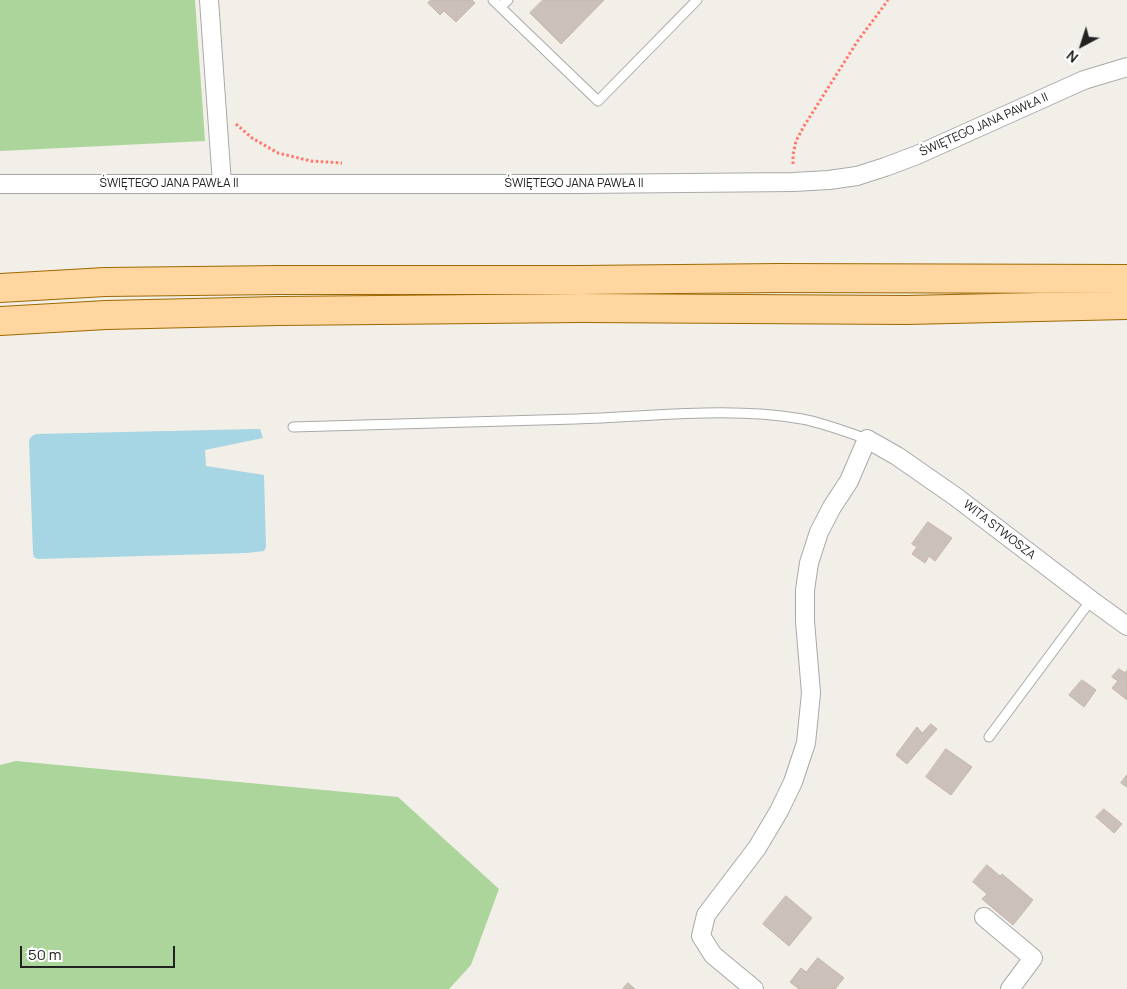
<!DOCTYPE html>
<meta charset="utf-8">
<style>
body{margin:0}
#map{position:relative;width:1127px;height:989px;overflow:hidden;background:#f2efe8;font-family:Manrope,sans-serif}
canvas{display:block}
.north{position:absolute;left:1057px;top:20px;width:50px;height:50px;-webkit-text-stroke:4px #fff;paint-order:stroke;rotate:220deg;font-size:14px;font-weight:700;line-height:20px;text-align:center;color:#222}
.north::after{content:'';display:block;margin:auto;width:18px;height:22px;background:#222;clip-path:polygon(50% 0,100% 100%,50% 72%,0 100%)}
.scale{position:absolute;left:20px;top:946px;width:155px;height:22px;box-sizing:border-box;border:2px solid #222;border-top:0;padding-left:6px;font-size:15px;line-height:18px;white-space:nowrap;color:#222;-webkit-text-stroke:4px #fff;paint-order:stroke}
</style>
<div id="map">
<canvas width="1127" height="989"></canvas>
<div class="north">N</div>
<div class="scale">50 m</div>
</div>
<script>
const context = document.querySelector('canvas').getContext('2d');
context.lineJoin = 'round';
function fill(path, color) {
  context.fillStyle = color;
  context.fill(path, 'evenodd');
}
function trace(path, color, width, dash) {
  context.strokeStyle = color;
  context.lineWidth = width;
  context.lineCap = dash ? 'butt' : 'round';
  context.setLineDash(dash || []);
  context.stroke(path);
}
function drawText(font, color, halo, rows, align = 'center') {
  context.font = font + ' Manrope,sans-serif';
  context.lineWidth = 4;
  context.setLineDash([]);
  context.textBaseline = 'middle';
  context.strokeStyle = halo;
  context.fillStyle = color;
  for (const [text, x, y, turn = 0] of rows) {
    context.save();
    context.translate(x, y);
    context.rotate((+turn || 0) * Math.PI / 180);
    context.textAlign = isNaN(turn) ? turn : align;
    if (halo) context.strokeText(text, 0, 0);
    context.fillText(text, 0, 0);
    context.restore();
  }
}
fill(new Path2D(`
 M0,0H195L205,141L0,151Z
 M16,761L398,797L499,889L471,965L449,989H0V765Z`), '#abd59a');
fill(new Path2D(`
 M256,429H260L263,438L205,450L206,466L264,475L266,547L264,551L247,553L38,559L34,557L33,554L29,440L32,436L36,434Z`), '#a6d5e3');
const building = new Path2D(`
 M431,0H472L475,3L456,22L444,11L440,15L428,3Z
 M543,0H604L561,44L530,13Z
 M928,522L952,538L935,561L929,556L925,563L912,554L917,547L912,544Z
 M1119,669L1125,673L1127,670V700L1112,688L1118,681L1112,677Z
 M1082,680L1096,690L1084,707L1069,695Z
 M931,724L937,729L907,764L896,755L917,727L922,733Z
 M946,749L972,767L951,795L926,777Z
 M1127,775V787L1121,783Z
 M1104,809L1122,824L1114,833L1096,817Z
 M987,865L1000,876L1002,874L1033,900L1013,925L982,899L987,894L973,882Z
 M786,896L812,918L789,946L763,924Z
 M818,958L844,978L835,989H799L790,982L801,968L806,972Z
 M628,983L635,989H623Z`);
fill(building, '#cbc1ba');
trace(building, '#c6b5a9', 1);
const lane = new Path2D(`
 M493,0L598,101L697,0
 M500,7L508,0
 M293,427C387,424 481,422 576,419C651,417 728,406 802,419C824,423 846,432 867,439
 M989,737L1091,600`);
const street = new Path2D(`
 M209,0L222,184
 M0,184H580L793,182L829,180L857,176L885,167L917,155L1084,80L1127,67
 M984,917L1033,958L1010,989
 M754,989L713,955L701,936L706,915L757,848L779,811L793,782L806,743L811,693L805,621V590L809,563L819,532L832,507L849,481L867,439L897,456L956,497L1091,600L1127,626`);
const primary = new Path2D(`
 M0,288L105,282L280,280H581L779,278L1127,279
 M0,321L106,315L279,311L582,308L907,310L1127,305`);
trace(lane, '#a9a9a9', 11);
trace(street, '#a9a9a9', 20);
trace(primary, '#9f6900', 30);
trace(new Path2D(`
 M236,124L252,138L278,153L311,161L342,163
 M793,164V155L796,141L804,126L857,42L888,0`), '#ff7a6c', 3, [2.5, 2.5]);
trace(lane, '#fff', 9);
trace(street, '#fff', 18);
trace(primary, '#ffd5a0', 28);
drawText('12px', '#222', '#fff', [
 ["ŚWIĘTEGO JANA PAWŁA II",984,125,-24],
 ["ŚWIĘTEGO JANA PAWŁA II",169,184],
 ["ŚWIĘTEGO JANA PAWŁA II",574,184],
 ["WITA STWOSZA",999,530,38]
]);
</script>
